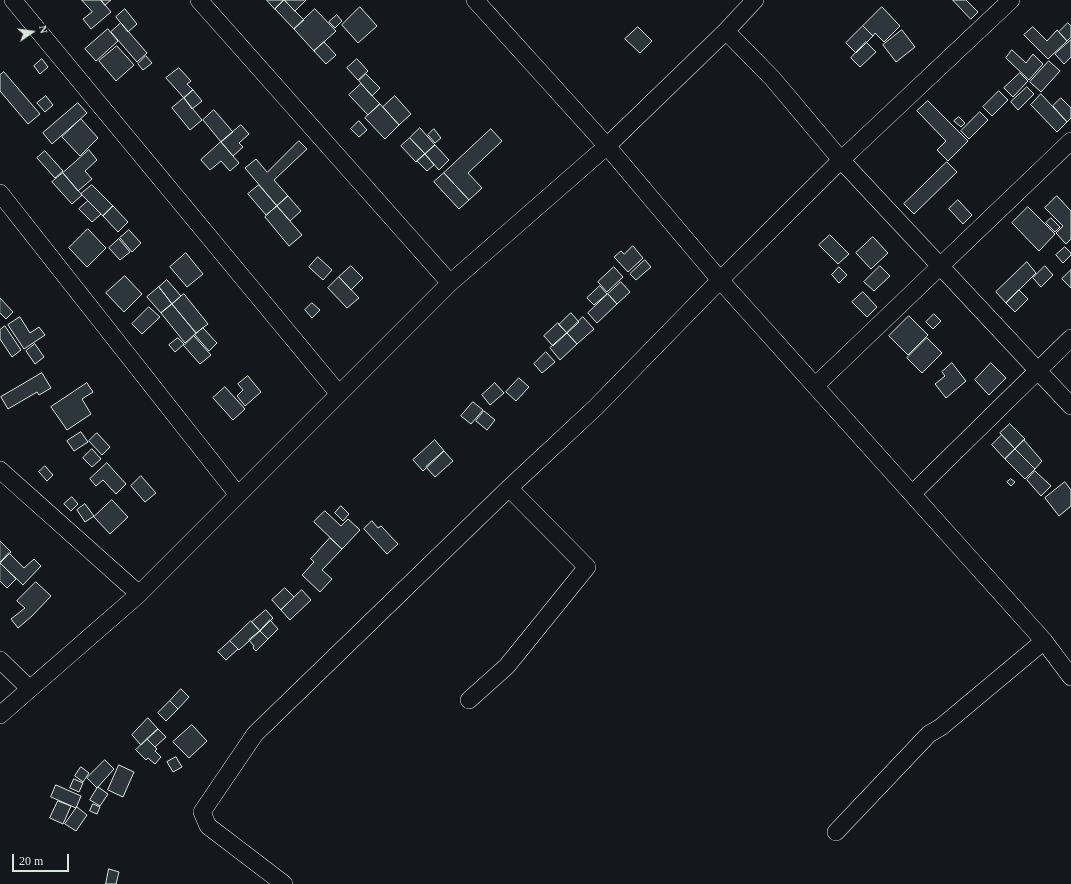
<!DOCTYPE html>
<style>
body{margin:0}
#map{position:relative;width:1071px;height:884px;overflow:hidden;background:#14181c;font-family:"Times New Roman",serif}
canvas{display:block}
.north{position:absolute;left:12px;top:12px;width:40px;height:40px;-webkit-text-stroke:3px #14181c;paint-order:stroke;rotate:77deg;font-size:11px;font-weight:700;line-height:16px;text-align:center;color:#d8e6dc}
.north::after{content:'';display:block;margin:auto;width:14px;height:18px;background:#d8e6dc;clip-path:polygon(50% 0,100% 100%,50% 72%,0 100%)}
.scale{position:absolute;left:12px;top:854px;width:57px;height:18px;box-sizing:border-box;border:2px solid #d8e6dc;border-top:0;padding-left:5px;font-size:12px;line-height:14px;white-space:nowrap;color:#d8e6dc;-webkit-text-stroke:3px #14181c;paint-order:stroke}
</style>
<div id="map">
<canvas width="1071" height="884"></canvas>
<div class="north">N</div>
<div class="scale">20 m</div>
</div>
<script>
const context = document.querySelector('canvas').getContext('2d');
context.lineJoin = 'round';
function fill(path, color) {
  context.fillStyle = color;
  context.fill(path, 'evenodd');
}
function trace(path, color, width, dash) {
  context.strokeStyle = color;
  context.lineWidth = width;
  context.lineCap = dash ? 'butt' : 'round';
  context.setLineDash(dash || []);
  context.stroke(path);
}
const building = new Path2D(`
 M82,0H101L111,12L91,29L83,19L92,12Z
 M101,0H111L105,5Z
 M267,0H284L275,9Z
 M284,0L304,20L294,29L275,9Z
 M285,0H306L295,11Z
 M953,0H966L978,12L971,19Z
 M360,7L377,26L358,43L342,25Z
 M882,7L900,26L884,42L875,33L873,36L863,26Z
 M125,9L137,24L128,32L116,17Z
 M315,9L336,31L314,51L294,29Z
 M337,15L342,21L335,28L329,22Z
 M121,23L147,53L137,62L111,32Z
 M1068,23L1071,26V37L1067,41L1059,32Z
 M863,26L873,36L856,53L846,43Z
 M638,27L652,41L640,53L625,39Z
 M1033,27L1047,41L1057,30L1067,41L1048,59L1024,35Z
 M108,29L118,41L96,61L85,49Z
 M902,30L915,47L896,62L883,45Z
 M1071,40V57L1064,64L1055,54Z
 M324,42L336,55L326,64L314,51Z
 M866,42L876,52L860,67L851,58Z
 M117,46L134,65L116,81L99,61Z
 M1012,50L1026,63L1033,54L1043,64L1029,80L1006,58Z
 M146,56L152,63L143,70L138,64Z
 M42,59L48,67L40,74L34,66Z
 M357,59L368,71L358,80L347,68Z
 M1049,61L1060,71L1041,92L1030,82Z
 M179,68L191,81L187,84L193,90L184,98L166,78Z
 M4,72L40,114L28,124L0,91V75Z
 M1020,73L1028,81L1013,97L1004,88Z
 M366,74L380,88L372,96L359,81Z
 M361,84L380,104L368,115L349,95Z
 M1027,87L1034,94L1018,110L1011,102Z
 M193,90L202,101L192,109L184,98Z
 M999,91L1008,100L992,116L983,107Z
 M1041,94L1067,122L1057,132L1031,105Z
 M46,96L53,105L45,112L37,103Z
 M395,96L411,114L399,125L383,107Z
 M184,98L202,120L190,130L172,108Z
 M1061,98L1071,108V118L1067,122L1053,106Z
 M928,101L968,141L948,161L937,150L946,141L917,111Z
 M78,103L87,113L52,144L43,133Z
 M380,104L399,125L385,139L365,118Z
 M214,110L233,132L221,142L203,120Z
 M980,112L988,120L969,139L961,131Z
 M959,117L965,123L961,127L954,121Z
 M81,119L98,138L80,156L62,137Z
 M359,121L367,130L359,137L351,129Z
 M241,125L249,134L239,143L243,147L233,156L221,142Z
 M420,128L435,145L425,154L410,138Z
 M434,129L441,138L435,143L428,135Z
 M491,129L502,141L468,173L482,188L469,200L444,173Z
 M410,138L425,154L416,162L401,146Z
 M299,141L307,149L274,180L288,196L277,206L245,168L256,159L267,172Z
 M221,142L239,163L230,171L221,161L210,170L201,160Z
 M435,145L449,160L439,170L425,154Z
 M89,150L97,160L85,171L92,179L78,191L63,173Z
 M45,151L63,171L55,178L37,158Z
 M425,154L434,165L427,171L417,161Z
 M947,162L957,172L914,214L904,204Z
 M63,173L82,195L72,204L52,182Z
 M444,173L469,200L459,209L434,182Z
 M92,185L113,206L103,216L81,194Z
 M259,185L277,206L266,215L248,194Z
 M288,196L301,211L290,221L277,206Z
 M1057,196L1071,211V239L1066,244L1056,233L1063,226L1045,208Z
 M958,200L972,215L963,224L949,209Z
 M88,201L101,214L92,222L79,209Z
 M113,206L128,222L118,232L103,216Z
 M277,206L302,235L289,246L265,217Z
 M1028,207L1055,234L1039,251L1012,223Z
 M1051,218L1060,227L1055,232L1046,223Z
 M88,229L106,248L87,267L69,248Z
 M129,230L141,243L132,252L120,238Z
 M830,235L849,254L838,264L819,245Z
 M873,237L888,253L871,269L856,253Z
 M119,239L130,252L120,260L109,248Z
 M633,246L643,258L628,272L614,257L621,251L624,254Z
 M1065,247L1071,253V255L1063,263L1056,255Z
 M186,253L203,274L187,287L170,267Z
 M318,257L332,270L323,280L309,267Z
 M645,260L651,267L636,280L630,274Z
 M1027,262L1036,273L1006,303L996,292Z
 M351,266L363,278L351,290L339,277Z
 M880,266L890,276L874,291L864,282Z
 M1045,266L1053,275L1041,287L1033,278Z
 M614,267L623,277L607,292L598,282Z
 M839,267L847,275L839,283L832,275Z
 M1071,270V288L1062,279Z
 M125,276L142,294L124,312L106,293Z
 M339,277L359,298L347,308L328,288Z
 M167,280L181,296L172,304L159,287Z
 M621,282L630,292L617,304L608,294Z
 M600,286L607,294L594,305L587,298Z
 M159,287L172,304L161,313L147,297Z
 M1019,290L1028,299L1015,312L1006,303Z
 M863,292L877,307L867,317L852,302Z
 M184,294L208,324L196,333L172,304Z
 M608,294L617,304L597,323L588,313Z
 M0,298L13,312L6,319L0,313Z
 M312,303L320,310L312,318L305,310Z
 M172,304L196,333L185,343L161,313Z
 M149,307L160,317L142,334L132,324Z
 M571,313L579,322L567,333L559,325Z
 M934,314L941,321L933,329L926,322Z
 M909,316L928,335L908,355L889,336Z
 M20,317L30,333L39,327L45,335L24,349L8,325Z
 M583,317L594,329L577,344L567,333Z
 M558,323L567,333L553,346L544,336Z
 M5,326L21,350L12,357L0,339V330Z
 M203,328L217,343L209,351L195,335Z
 M567,333L577,344L560,360L550,348Z
 M194,336L211,355L200,364L184,346Z
 M178,338L184,344L175,352L169,345Z
 M927,338L942,353L922,373L907,358Z
 M35,344L44,357L35,364L26,351Z
 M546,352L555,362L542,373L534,364Z
 M952,363L966,381L946,398L935,384L945,376L942,372Z
 M991,363L1006,378L989,395L975,380Z
 M42,373L51,388L39,395L37,392L8,409L1,397Z
 M248,376L261,392L245,406L237,396L243,390L238,384Z
 M519,378L529,387L516,401L506,392Z
 M87,383L93,392L82,399L91,414L67,430L51,407Z
 M495,383L504,393L490,405L482,395Z
 M225,387L245,409L233,420L213,398Z
 M473,402L483,410L471,424L461,416Z
 M484,411L495,420L487,430L476,421Z
 M1010,424L1025,439L1015,449L1000,433Z
 M81,432L88,442L74,451L67,441Z
 M97,433L110,447L102,455L89,441Z
 M1002,435L1015,449L1005,459L992,445Z
 M435,440L444,451L423,471L413,460Z
 M1024,440L1042,461L1035,469L1015,449Z
 M92,449L101,459L92,467L83,458Z
 M1015,449L1035,469L1025,479L1005,459Z
 M444,451L453,461L435,477L426,467Z
 M107,463L126,484L116,494L103,480L96,486L90,479Z
 M45,466L53,475L47,481L39,472Z
 M1035,471L1051,486L1041,496L1027,480Z
 M141,476L156,493L145,502L131,486Z
 M1011,479L1015,482L1011,486L1007,482Z
 M1065,482L1071,490V506L1059,516L1045,498Z
 M72,497L78,504L71,511L64,504Z
 M112,500L128,517L110,534L94,517Z
 M85,504L94,516L85,522L77,510Z
 M341,506L349,514L343,521L335,513Z
 M325,511L341,526L348,519L360,530L342,549L314,522Z
 M372,521L378,528L381,526L398,544L387,554L364,529Z
 M330,538L342,549L322,570L332,579L320,592L302,575L314,562L311,559Z
 M0,541L11,552L0,563Z
 M9,553L24,568L34,559L41,566L23,585L0,563Z
 M0,563L16,579L7,588L0,581Z
 M36,582L51,596L32,616L18,628L11,619L25,608L17,601Z
 M285,588L294,597L281,610L272,600Z
 M302,590L311,600L290,620L281,610Z
 M266,610L273,618L260,631L252,622Z
 M270,620L278,629L268,639L260,631Z
 M251,621L260,631L239,650L230,641Z
 M260,631L268,639L256,651L253,648L254,646L249,640Z
 M230,641L238,649L226,660L218,652Z
 M181,689L189,697L178,709L170,701Z
 M170,701L178,709L166,721L158,713Z
 M148,718L158,729L141,745L132,735Z
 M192,725L207,741L189,758L173,742Z
 M158,729L166,737L155,747L147,739Z
 M147,739L157,749L155,751L161,757L155,764L148,758L146,760L136,750Z
 M176,757L182,767L173,772L167,762Z
 M105,760L114,769L97,788L87,778Z
 M119,765L134,772L123,797L108,790Z
 M81,767L89,773L83,782L75,776Z
 M74,779L83,783L79,792L70,788Z
 M56,785L81,796L76,808L51,797Z
 M98,787L108,794L100,806L90,800Z
 M58,801L71,806L63,824L50,818Z
 M93,804L100,807L97,814L90,811Z
 M77,807L87,815L76,831L65,824Z
 M109,869L119,872L116,884H106Z`);
fill(building, '#2c363c');
trace(building, '#d8e6dc', 1);
const street = new Path2D(`
 M13,0L339,394
 M199,0L450,283
 M475,0L607,146L720,280L1044,641L1071,677
 M1011,0L841,160L1071,406
 M0,193L238,495
 M815,386L1071,141
 M0,470L139,594
 M912,494L1071,338
 M0,660L30,689
 M469,700L507,666L587,567L509,488
 M0,715L139,594L450,283L607,146L726,31L755,0
 M836,832L929,734L941,727L1044,641
 M284,884L208,826L202,812L255,734L509,488L596,407L720,280L841,160L773,79L726,31`);
trace(street, '#d8e6dc', 18);
trace(street, '#14181c', 17);
</script>
